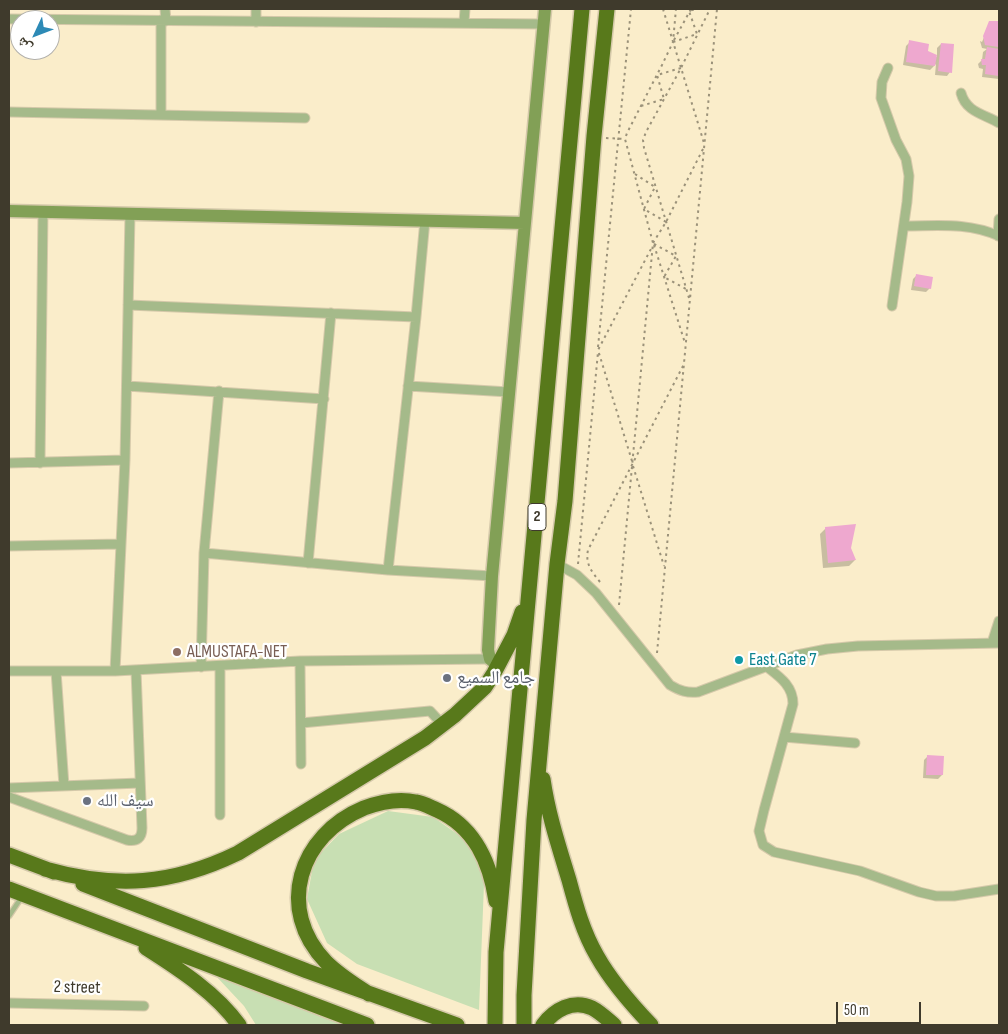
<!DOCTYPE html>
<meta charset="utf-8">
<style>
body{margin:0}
#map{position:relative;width:1008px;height:1034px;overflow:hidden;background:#faedca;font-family:"Sofia Sans Condensed","Noto Naskh Arabic",sans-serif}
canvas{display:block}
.frame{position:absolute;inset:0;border:10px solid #3f3a2c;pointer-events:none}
.north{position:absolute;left:10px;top:10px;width:50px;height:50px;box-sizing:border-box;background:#fff;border:1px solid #b2b0ab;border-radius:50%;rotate:227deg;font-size:14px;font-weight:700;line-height:20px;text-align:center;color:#3f3a2c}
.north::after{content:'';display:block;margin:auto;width:18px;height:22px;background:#2d8ab6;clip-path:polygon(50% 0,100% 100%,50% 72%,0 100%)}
.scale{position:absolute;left:836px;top:1002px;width:85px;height:22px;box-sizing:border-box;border:2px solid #3f3a2c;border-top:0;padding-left:6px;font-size:15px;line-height:18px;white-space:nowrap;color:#3f3a2c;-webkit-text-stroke:4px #fff;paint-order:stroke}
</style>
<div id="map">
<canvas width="1008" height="1034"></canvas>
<div class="frame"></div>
<div class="north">ش</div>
<div class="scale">50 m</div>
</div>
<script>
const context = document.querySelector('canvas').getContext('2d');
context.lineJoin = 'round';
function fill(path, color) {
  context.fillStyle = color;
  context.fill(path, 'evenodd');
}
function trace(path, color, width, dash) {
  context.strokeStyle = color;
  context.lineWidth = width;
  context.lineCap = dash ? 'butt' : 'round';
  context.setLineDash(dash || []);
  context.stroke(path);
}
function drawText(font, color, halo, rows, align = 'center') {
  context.font = font + ' "Sofia Sans Condensed","Noto Naskh Arabic",sans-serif';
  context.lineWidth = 4.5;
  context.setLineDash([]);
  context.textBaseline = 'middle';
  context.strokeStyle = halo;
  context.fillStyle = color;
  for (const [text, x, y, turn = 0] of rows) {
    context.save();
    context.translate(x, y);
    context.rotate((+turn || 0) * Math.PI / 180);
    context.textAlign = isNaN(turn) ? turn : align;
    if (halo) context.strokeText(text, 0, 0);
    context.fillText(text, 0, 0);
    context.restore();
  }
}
fill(new Path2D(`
 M388,811L433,817L466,840L480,869L484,884L479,1010L357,964L327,943L307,899L314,860L339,834Z
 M215,975L343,1025H256L244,1006Z`), '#c8dfb3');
fill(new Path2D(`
 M999,22V79L982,77L983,69L979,68L978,64L982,60L983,52L987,49L982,48L980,41L982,42L990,23Z
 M910,42L937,57V48L941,44L950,72L947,76L935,75L936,64L930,70L903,65L906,46Z
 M917,275L930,288L926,292L911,290L913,279Z
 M826,528L849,548L855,560L849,566L823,568L820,534Z
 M928,756L942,775L938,779L923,778L924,760Z`), '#0003');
fill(new Path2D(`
 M989,21H999V47L985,45L983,36Z
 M909,40L929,44L928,51L937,55L935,66L906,62Z
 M941,43L954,44L952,73L938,71Z
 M987,47L999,49V76L985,74L986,65H982L981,59H985Z
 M916,274L933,277L931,289L914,286Z
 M856,524L851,548L856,560L828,563L825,527Z
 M927,755L944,756L943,775H926Z`), '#eea8cf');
const lane = new Path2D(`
 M9,916L21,898`);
const street = new Path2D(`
 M165,9L166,21
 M256,9V22
 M9,19L543,24
 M464,22L465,9
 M888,68L882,82L881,98L896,140L906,159L909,176L907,202L892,306
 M961,93C966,112 984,114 999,123
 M9,112L305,118
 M161,115V20
 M904,226C938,226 967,222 999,236
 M998,236L999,219
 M128,305L416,317
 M127,386L324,399
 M408,386L509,392
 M9,463L125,460
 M40,463L43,211
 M9,546L121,544
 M204,553L388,570L492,576
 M308,563L331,313
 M557,564L577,575L596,593L670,685C680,691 687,693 698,692L797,655L827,649L858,646L999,643
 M388,570L416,317L425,220
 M992,643L999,621
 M300,661L301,764
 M201,667L204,553L219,391
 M767,667C780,677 793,686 793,704L764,810L759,831L763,845L774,852L860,871L919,892L936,896H954L999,889
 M9,671H115L300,661L490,659
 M56,671L64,786
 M115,671L125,460L130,214
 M301,723L430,711L443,725
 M784,737L855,743
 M9,788L140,783
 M9,797L127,840C137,842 142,838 142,828L136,670
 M220,815V666
 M9,1003L144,1006`);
const secondary = new Path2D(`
 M9,211L525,223
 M498,666L490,659L488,650L492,576L545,9`);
const highway = new Path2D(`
 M543,779C548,814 559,847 569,880C576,906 583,932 597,956C611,981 631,1004 651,1025
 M9,855L54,872
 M45,869C116,889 172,885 238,853L425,738L455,715L485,687L494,673L514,635L522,612
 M83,884L307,971L457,1025
 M9,889L367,1025
 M146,948C179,969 216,993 239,1025
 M369,994C354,984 339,975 326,962C275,909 299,835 364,808C380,802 398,798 416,802C423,803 430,807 437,810C475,827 490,862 496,901
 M495,1025L496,952L582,9
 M524,1025V995L534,820L557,564L565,501L594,136L607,9
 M543,1025C554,1010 573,999 592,1008C600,1012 607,1019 614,1025`);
trace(lane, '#d5c9aa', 7);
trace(street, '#d5c9aa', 11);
trace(secondary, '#d5c9aa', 15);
trace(highway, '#d5c9aa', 18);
trace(new Path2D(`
 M663,9L704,143
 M674,40L691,9
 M673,42L697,34L689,11L696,9
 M641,106L664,99L657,75L681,68
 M606,138L625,139
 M635,174L655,187L644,209L666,222
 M653,243L666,222L704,147
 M654,244L676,256L664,277L686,289
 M654,245L685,343
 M689,298L644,148L643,140L646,132L681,68L710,9
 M598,347L631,9
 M632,461L598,350L652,247
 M633,466L664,566
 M578,564L598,352
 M600,582C592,572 585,564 588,550L684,364
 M619,605L653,243L625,139L627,133L662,65L673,42L676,9
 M657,653L717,9`), '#9b927a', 2, [2.5, 4]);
trace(lane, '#a5ba8a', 4.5);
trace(street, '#a5ba8a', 9);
trace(secondary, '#82a056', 12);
trace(highway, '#58791b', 15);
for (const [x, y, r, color] of [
 [177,652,5,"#8d6e63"],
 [739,660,5,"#0f9aa8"],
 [447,678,5,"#6b7280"],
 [87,801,5,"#6b7280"]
]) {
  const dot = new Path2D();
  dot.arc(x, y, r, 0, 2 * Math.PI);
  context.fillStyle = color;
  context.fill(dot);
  trace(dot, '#fff', 2);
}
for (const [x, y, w] of [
 [537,517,18]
]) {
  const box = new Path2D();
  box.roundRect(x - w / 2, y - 13.5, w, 27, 4);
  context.fillStyle = '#fff';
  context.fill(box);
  trace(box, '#3f3a2c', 1);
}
drawText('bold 16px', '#3f3a2c', null, [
 ["2",537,517]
]);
drawText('18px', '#785e54', '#fff', [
 ["ALMUSTAFA-NET",187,652]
], 'left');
drawText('18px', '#0d838f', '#fff', [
 ["East Gate 7",749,660]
], 'left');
drawText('18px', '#5b616d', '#fff', [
 ["جامع السميع",457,678],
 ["سيف الله",97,801]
], 'left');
drawText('18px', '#3f3a2c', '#fff', [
 ["2 street",77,988,1]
]);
</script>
